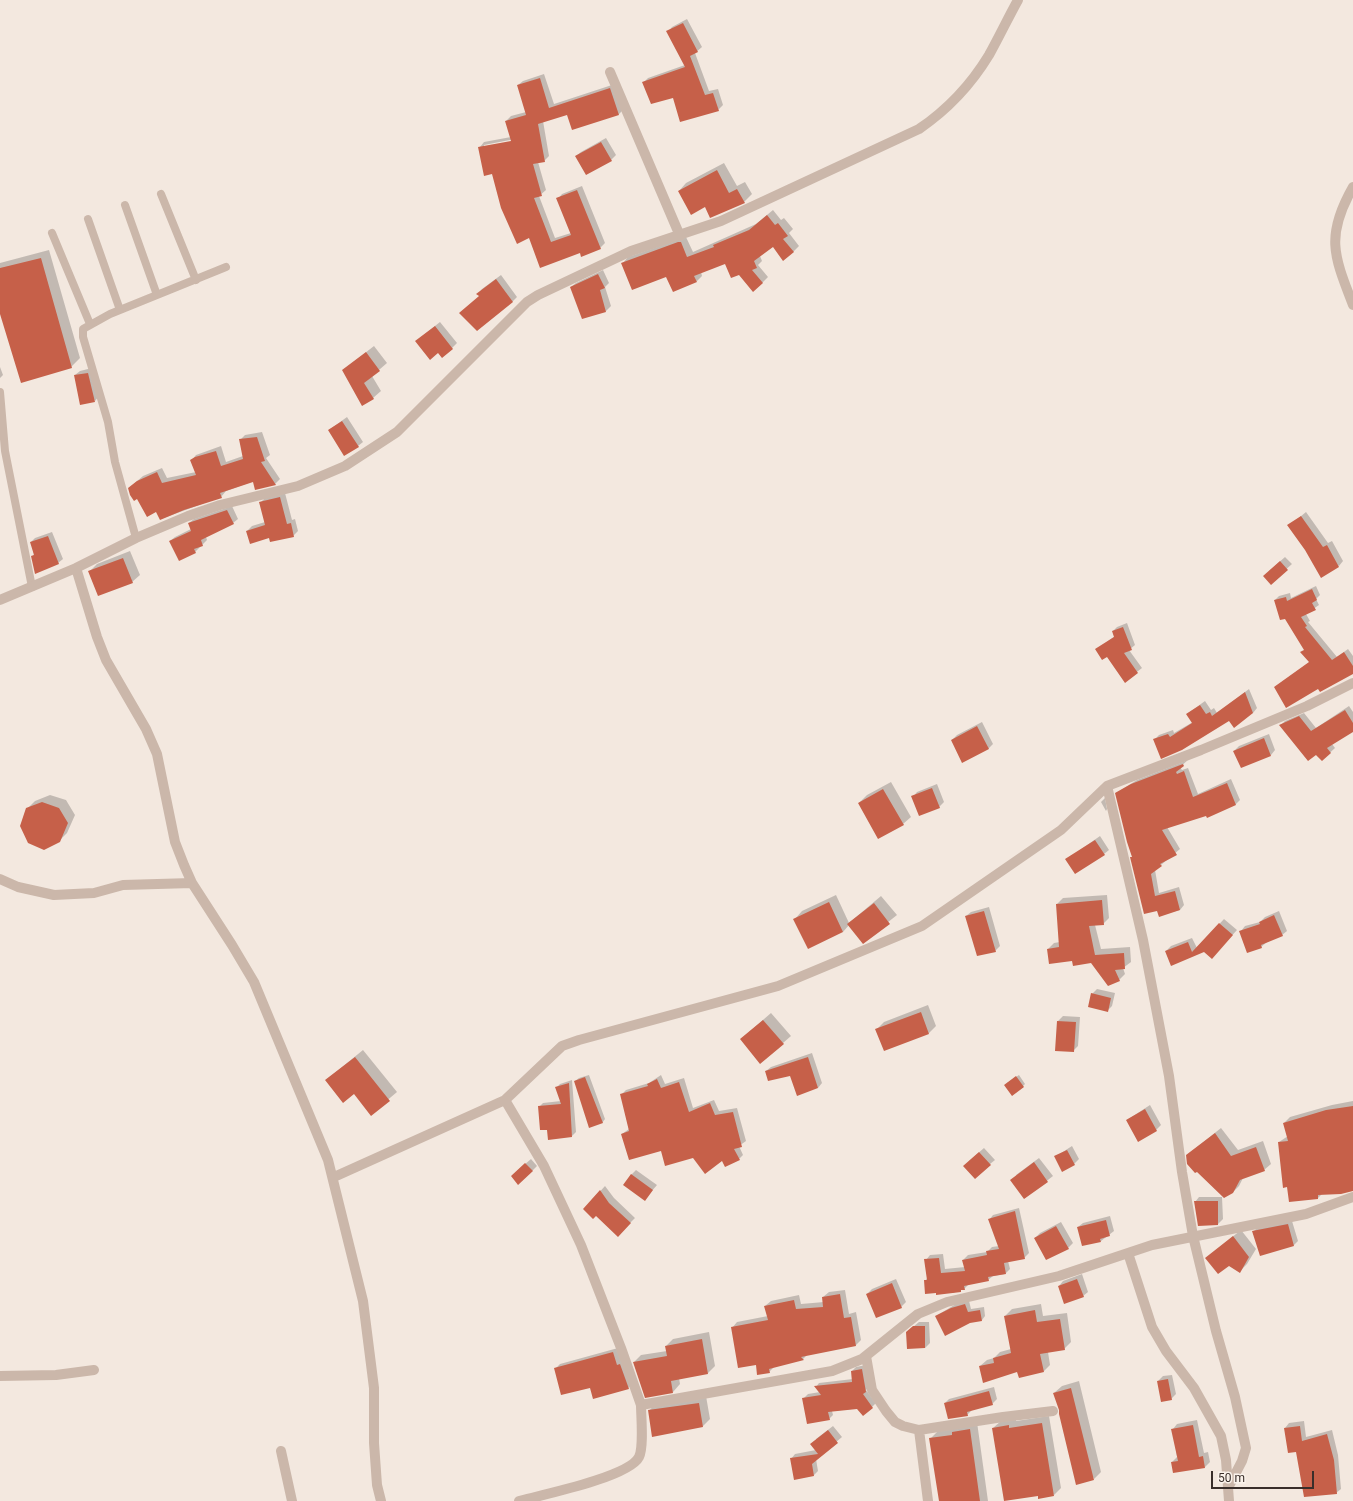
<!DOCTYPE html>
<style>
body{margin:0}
#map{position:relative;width:1353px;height:1501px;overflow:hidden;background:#f3e8df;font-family:Roboto,sans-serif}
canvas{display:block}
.scale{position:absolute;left:1211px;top:1471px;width:103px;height:18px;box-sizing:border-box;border:2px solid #392e2a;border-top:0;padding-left:5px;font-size:12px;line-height:14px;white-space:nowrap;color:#392e2a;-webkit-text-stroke:3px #faf2eb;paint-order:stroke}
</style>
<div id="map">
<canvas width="1353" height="1501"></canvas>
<div class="scale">50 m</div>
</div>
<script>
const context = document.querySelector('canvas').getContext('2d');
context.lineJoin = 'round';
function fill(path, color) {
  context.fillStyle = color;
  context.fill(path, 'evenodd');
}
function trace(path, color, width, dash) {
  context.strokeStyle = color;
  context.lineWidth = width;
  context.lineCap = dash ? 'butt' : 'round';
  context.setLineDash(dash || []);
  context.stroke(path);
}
fill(new Path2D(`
 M687,19L702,47L695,53L709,91L718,89L723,105L718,110L673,96L644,82L648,78L685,65L668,32L672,27Z
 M544,74L554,104L615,84L624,109L619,114L573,129L568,114L543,121L549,156L544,161L538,162L546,190L539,196L555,238L571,233L558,199L562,194L582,186L605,243L600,248L580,252L530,237L480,147L484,142L511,137L506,121L511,116L526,112L518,85L523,81ZM515,139L516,141L484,147V145Z
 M606,138L616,155L611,160L576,156L581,152Z
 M724,163L737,186L745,182L752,194L744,202L705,206L679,191L686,183Z
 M773,210L781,220L784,218L793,229L789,233L799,246L793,252L773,246L760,256L762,261L758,265L768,277L762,283L740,274L726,263L701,272L702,276L697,281L667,276L623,263L628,257L686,237L693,252L756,224Z
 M49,250L80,358L71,367L0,311V263Z
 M603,270L609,283L605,287L611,306L606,311L583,318L571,287L576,283Z
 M501,275L517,297L512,302L480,296L478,294L482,289Z
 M440,322L457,343L452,348L421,337Z
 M374,346L387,363L372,376L381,391L373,398L343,370Z
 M0,367L3,375L0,378Z
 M92,368L99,396L95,401L75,375L80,371Z
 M347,417L363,442L358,446L329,430Z
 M262,432L270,455L266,458L280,479L275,484L254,481L226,491L221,497L161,519L157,510L137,497L129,488L143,476L162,468L167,478L196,472L192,460L196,455L221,446L226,462L243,456L240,440L245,435Z
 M285,493L292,520L295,519L298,531L293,536L270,537L247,531L252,526L265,522L260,503L265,498Z
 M232,506L238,519L233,523L206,537L207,540L195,552L170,541L175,537L191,529L189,523L194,519Z
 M1306,512L1328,543L1332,541L1343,561L1339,566L1306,550L1289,526Z
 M52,532L63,559L58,563L33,556L34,554L31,542L35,538Z
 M130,551L140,575L132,582L90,571L97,564Z
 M1285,557L1292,564L1271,583L1269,571Z
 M1316,586L1320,595L1316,599L1319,605L1306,614L1310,621L1308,622L1337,657L1348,649L1353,656V673L1321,691L1318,687H1275L1310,662L1305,649L1275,600L1279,596L1290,593L1291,598Z
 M1127,623L1135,645L1129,650L1142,668L1125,681L1107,655L1097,649L1115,636L1113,631L1117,627Z
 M1249,689L1257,708L1253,713L1230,719L1181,750L1154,740L1159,735L1173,730L1174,733L1193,722L1187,714L1205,701L1211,710L1214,708L1217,713Z
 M1349,706L1353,712V730L1332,744L1335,748L1322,760L1281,725L1285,721L1304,713L1316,728Z
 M982,722L993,744L988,749L952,740L957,735Z
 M1269,734L1275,750L1271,755L1241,767L1234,751L1239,746Z
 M1188,760L1180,767L1182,770L1188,768L1198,794L1231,779L1240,800L1236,804L1208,816L1207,815L1167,827L1180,849L1155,870L1159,893L1179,887L1184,905L1180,910L1160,915L1133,856L1116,793L1137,780Z
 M891,782L911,817L903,824L859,803L867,795Z
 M937,784L944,802L939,807L913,797L917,792Z
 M50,795L66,800L75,815L67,833L59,841L27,809L35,801Z
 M1105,798L1107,809L1106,811L1101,802Z
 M1100,836L1109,850L1104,854L1067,859Z
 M836,895L849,923L881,896L897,915L863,942L849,925L843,932L795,919L802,911Z
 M1107,895L1109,918L1103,924L1095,925L1101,949L1130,947L1131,962L1123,968L1125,974L1119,980L1091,962L1073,960L1048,949L1054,943L1060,942L1057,904L1063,898Z
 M989,907L1000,946L995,951L966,916L971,912Z
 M1279,911L1287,931L1282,935L1267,942L1261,947L1241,931L1245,926L1260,922L1265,917Z
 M1224,919L1237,930L1216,953L1204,951L1172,964L1166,951L1171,946L1192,938L1197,948Z
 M1097,989L1115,993L1112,1006L1107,1011L1092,994Z
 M928,1005L936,1026L929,1033L885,1050L877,1029L884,1022Z
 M771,1013L791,1036L783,1043L749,1032Z
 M1063,1016L1080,1017L1078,1046L1074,1050L1058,1021Z
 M363,1050L397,1092L371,1114L354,1093L326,1080Z
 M812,1053L822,1083L818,1088L791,1075L766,1071L771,1067Z
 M589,1075L605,1119L602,1123L575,1081L579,1078Z
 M661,1075L665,1084L684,1078L693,1108L714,1100L719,1111L737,1108L746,1141L739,1146L743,1155L739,1159L693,1157L661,1150L622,1134L629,1129L621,1095L626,1090L649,1083Z
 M1019,1075L1025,1084L1023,1086L1007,1083Z
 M572,1080L576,1132L572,1136L548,1129L539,1107L543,1103L561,1101L556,1088L560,1084Z
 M1353,1101V1190L1322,1194L1318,1198L1279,1142L1288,1136L1284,1123L1290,1117L1332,1105Z
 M1150,1105L1161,1125L1156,1130L1127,1120Z
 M1221,1128L1238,1150L1263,1141L1271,1164L1264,1170L1243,1178L1239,1186L1233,1192L1197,1171L1187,1155Z
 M1072,1146L1079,1159L1074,1164L1055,1157Z
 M984,1148L995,1160L990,1164L969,1161Z
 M1039,1158L1053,1176L1025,1198L1016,1175Z
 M531,1159L537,1166L532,1171H517Z
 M636,1170L657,1185L645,1199L631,1175Z
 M605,1186L614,1198L635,1218L618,1235L596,1214L584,1209Z
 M1199,1197H1222L1223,1219L1218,1224L1195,1202Z
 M1019,1208L1029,1253L1024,1258L1008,1261L1010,1269L1005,1274L993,1276L988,1280L969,1284L964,1289L953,1293H926L925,1281L928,1277L926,1260L930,1255L943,1254L945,1269L965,1267L963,1260L968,1255L987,1252L992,1247L999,1246L989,1220L993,1215Z
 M1110,1216L1114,1231L1101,1241L1083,1245L1078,1227L1083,1223Z
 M1292,1221L1298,1241L1294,1245L1261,1254L1253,1232L1257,1228Z
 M1061,1222L1073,1243L1068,1248L1035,1238L1040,1233Z
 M1241,1230L1256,1249L1247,1264L1240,1271L1229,1265L1206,1258Z
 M1082,1274L1088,1292L1083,1296L1059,1286L1063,1281Z
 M896,1279L906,1302L901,1307L867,1294L872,1289Z
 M845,1290L849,1314L856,1312L861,1340L856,1345L807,1355L803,1359L775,1366L769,1372L757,1364L732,1328L737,1322L768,1316L765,1306L771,1301L799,1295L801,1304L824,1302L823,1297L829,1292Z
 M969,1301L971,1309L984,1307L985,1316L982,1320L936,1316L956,1304Z
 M1041,1304L1043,1316L1067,1313L1071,1342L1064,1349L1048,1352L1050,1365L1044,1371L1019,1377L1018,1371L980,1366L987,1360L994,1358L1000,1352L1011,1349L1005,1316L1012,1309Z
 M919,1322H929L930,1343L925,1348L913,1327Z
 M709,1332L715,1366L708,1373L679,1378L680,1384L673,1392L646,1396L634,1362L641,1355L667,1351L666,1346L673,1339Z
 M618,1348L633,1384L628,1388L591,1387L555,1369L560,1364Z
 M866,1365L869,1387L866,1390L876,1403L872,1407L832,1411L833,1415L829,1419L804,1398L808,1394L820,1392L816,1387L819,1383L853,1379L852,1371L856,1367Z
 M1172,1375L1176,1394L1171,1399L1158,1381L1163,1376Z
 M1079,1381L1101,1472L1094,1479L1054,1393L1062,1386Z
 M994,1387L997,1399L992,1404L972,1410L967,1415L945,1403L949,1399Z
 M706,1396L710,1419L703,1426L649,1411L656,1403Z
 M1049,1416L1061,1488L1054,1495L993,1428L1001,1421L1016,1418V1421Z
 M1197,1420L1204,1453L1208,1452L1210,1462L1205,1467L1174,1472L1172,1462L1177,1457L1173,1429L1177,1424Z
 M1304,1421L1306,1437L1332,1430L1338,1455L1341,1489L1336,1493L1297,1451L1285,1428L1289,1423Z
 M977,1422L988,1501H940L931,1438L938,1431Z
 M833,1426L842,1437L816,1459L818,1471L813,1476L791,1459L795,1454L816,1450V1439Z`), '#0003');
fill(new Path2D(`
 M683,23L698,52L690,56L705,95L713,93L719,111L680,122L673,98L651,104L642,82L685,67L666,31Z
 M540,78L549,108L610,88L619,115L572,130L567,115L538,124L545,162L533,164L542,196L534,198L551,242L571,235L556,198L577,190L601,249L581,257L580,253L540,268L529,238L517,244L501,208L492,174L484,176L478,147L511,141L505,121L526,115L517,85Z
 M601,142L612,161L586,175L575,156Z
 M717,170L729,193L737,189L745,203L710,218L705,207L691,215L678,191Z
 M767,215L775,225L778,223L788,236L783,239L794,252L783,261L773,247L754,261L757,268L752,270L763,283L753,292L739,275L731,278L725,264L694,276L697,282L673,292L666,277L632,290L621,263L678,242H681L687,257L714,247L713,245L749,230Z
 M41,258L72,368L21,383L0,314V268Z
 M598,274L605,288L600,290L606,312L582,319L570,287Z
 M496,279L513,302L477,331L459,313L479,296L476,294Z
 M435,326L453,349L442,358L438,353L430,360L415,341Z
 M366,352L380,371L364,383L374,399L362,406L342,370Z
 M88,373L95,402L80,405L74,375Z
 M342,421L359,447L344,456L328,430Z
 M257,437L265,461L261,462L276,485L255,490L253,482L220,493L222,498L184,510L160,520L156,512L147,517L137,499L134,501L130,495L128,488L137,481L157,472L162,483L196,475L190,460L195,457L216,451L221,466L243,459L239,439Z
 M280,497L287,524L291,523L294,537L270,542L269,538L250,544L246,531L265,525L259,502Z
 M227,510L234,524L201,540L203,546L194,549L196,553L179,561L169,541L191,531L188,523Z
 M1301,516L1323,547L1327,545L1339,567L1321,578L1305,550L1287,525Z
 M48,536L59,564L35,574L31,556L34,555L30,542Z
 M123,558L133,583L98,596L88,571Z
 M1280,561L1288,570L1271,585L1263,576Z
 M1312,589L1317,600L1312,603L1316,610L1301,617L1307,626L1305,627L1332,660L1344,652L1353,666V674L1320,692L1318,689L1286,708L1274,687L1309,662L1300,652L1304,650L1285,619L1280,620L1274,600L1286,597L1287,601Z
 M1123,627L1132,650L1124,653L1138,673L1125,683L1107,657L1102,660L1095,649L1114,637L1112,631Z
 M1245,692L1253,713L1234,728L1229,721L1182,750L1161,759L1153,739L1168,734L1170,737L1192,723L1186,714L1200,705L1206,714L1210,712L1212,716Z
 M1345,710L1353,723V732L1327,748L1331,753L1322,761L1316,755L1308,761L1279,725L1299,716L1311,731Z
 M977,726L989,749L962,763L951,740Z
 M1264,738L1271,756L1241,768L1233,751Z
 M1183,764L1184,766L1176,772L1177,774L1184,771L1193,797L1227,783L1236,805L1207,818L1206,816L1162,830L1177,855L1160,864L1162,866L1151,874L1155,896L1175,891L1180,910L1159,917L1157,911L1144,914L1130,857H1132L1127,842L1115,793L1131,784Z
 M932,788L940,808L919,816L911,796Z
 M883,789L904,825L878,839L858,803Z
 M42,802L59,808L68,823L60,842L44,850L28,843L20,826L26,808Z
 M1095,840L1105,855L1075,874L1065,859Z
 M1102,900L1104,925L1089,926L1095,955L1124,953L1125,969L1115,970L1120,981L1108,986L1091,963L1073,966L1072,961L1049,964L1047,949L1059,947L1056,904Z
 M829,902L843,932L808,949L793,919Z
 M874,903L890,924L863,944L847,924Z
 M984,911L996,952L977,956L965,916Z
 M1274,915L1283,936L1261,945L1262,948L1247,953L1239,931L1260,924L1259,922Z
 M1219,923L1233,935L1212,959L1204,952L1171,966L1165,951L1188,942L1192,952Z
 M1091,993L1111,998L1108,1012L1088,1007Z
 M921,1012L929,1034L884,1051L875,1029Z
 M763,1020L784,1044L760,1064L740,1039Z
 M1057,1021L1076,1022L1074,1052L1055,1051Z
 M355,1057L390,1101L371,1116L354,1094L343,1103L325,1080Z
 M808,1057L818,1088L797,1096L790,1076L768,1081L765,1071Z
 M1016,1076L1024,1087L1012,1096L1004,1085Z
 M585,1077L603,1123L589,1128L574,1081Z
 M657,1079L661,1088L679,1082L689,1112L710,1103L715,1115L733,1112L742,1147L734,1149L740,1160L725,1167L722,1161L705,1174L693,1158L665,1166L661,1151L629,1160L621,1134L629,1131L620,1094L648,1086L647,1084Z
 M569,1083L572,1137L548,1140L547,1130H540L538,1106L561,1104L555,1087Z
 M1353,1106V1191L1341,1194L1318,1195V1199L1289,1202L1287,1187L1283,1188L1278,1142L1288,1141L1283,1123L1326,1110Z
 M1145,1109L1157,1131L1138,1142L1126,1120Z
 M1215,1133L1231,1156L1256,1147L1265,1171L1240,1180L1233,1193L1224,1198L1197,1172L1195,1173L1187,1164L1186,1155Z
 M1067,1150L1075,1165L1062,1172L1054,1156Z
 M979,1152L991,1165L975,1179L963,1166Z
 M1034,1162L1048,1182L1024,1199L1010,1180Z
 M525,1163L533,1171L518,1185L511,1176Z
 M631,1174L653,1190L645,1201L623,1185Z
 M600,1190L609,1203L631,1223L618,1237L596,1216L593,1219L583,1209Z
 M1194,1201H1218V1225L1198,1226Z
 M1015,1211L1025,1259L1004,1263L1006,1274L988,1277L989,1281L964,1286L965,1290H961V1292L936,1295V1293L925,1294L924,1280H927L924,1259L939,1258L941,1273L965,1271L962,1260L987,1255L986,1251L999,1249L988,1219Z
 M1106,1220L1110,1236L1100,1239L1101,1242L1082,1246L1077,1227Z
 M1288,1224L1294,1246L1260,1256L1252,1231Z
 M1056,1226L1069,1249L1046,1260L1034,1238Z
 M1233,1236L1249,1257L1240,1273L1229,1266L1218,1274L1205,1258Z
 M1077,1279L1084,1297L1064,1304L1058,1286Z
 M892,1283L902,1308L876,1318L866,1294Z
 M840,1294L844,1318L851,1317L856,1346L801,1357L804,1360L769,1369L770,1373L757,1375L756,1365L738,1368L731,1327L768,1320L764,1306L794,1300L796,1309L823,1307L822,1297Z
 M965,1304L968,1312L980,1310L982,1321L970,1323L945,1336L935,1316L951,1308Z
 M1035,1310L1037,1322L1060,1319L1065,1350L1040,1354L1044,1372L1019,1378L1017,1372L983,1383L979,1366L994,1363L993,1358L1011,1353L1004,1316Z
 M913,1326H925V1348L907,1349L906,1332Z
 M702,1339L708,1374L671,1381L673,1393L645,1398L633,1362L667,1356L665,1346Z
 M613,1352L617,1365L620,1364L629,1389L593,1399L590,1388L561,1395L554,1368Z
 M862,1369L866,1392L863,1394L873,1408L863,1416L857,1409L828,1412L830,1420L807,1424L802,1398L821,1395L814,1386L852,1382L851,1371Z
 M1168,1379L1172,1400L1161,1402L1157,1381Z
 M1071,1388L1094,1480L1076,1485L1059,1414V1410L1053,1393Z
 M989,1391L993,1405L967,1412L968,1416L948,1419L944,1403Z
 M699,1403L703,1427L652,1437L648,1410Z
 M1042,1423L1054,1496L1038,1499V1496L1004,1501L992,1428L1009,1425V1428Z
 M1193,1425L1199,1457L1203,1456L1205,1468L1173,1473L1171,1462L1178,1461L1171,1429Z
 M1300,1426L1302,1441L1327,1434L1334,1460L1337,1494L1304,1497L1296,1452L1288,1453L1284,1428Z
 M970,1429L980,1501H939L929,1438L952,1435V1432Z
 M828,1430L838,1443L812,1464L814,1476L794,1480L790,1458L818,1454L810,1444Z`), '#c66049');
trace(new Path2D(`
 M161,194L196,280
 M125,205L157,295
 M88,219L120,310
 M52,233L90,324
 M0,392L5,451L32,587
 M136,538L115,462L108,422L83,337V329L110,314L226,267`), '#cbb7aa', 8);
trace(new Path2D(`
 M610,72L680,236
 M1353,187C1325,236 1334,256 1353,305
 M76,568L97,637L106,660L146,729L157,754L175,842L184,865L192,883L232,945L254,982L328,1160L363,1301L374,1388V1443L377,1485L381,1501
 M0,600L76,568L136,538L188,516L220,505L298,486L345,466L397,432L527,302L538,295L631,251L721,221L919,129C947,110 972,83 989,55C999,37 1008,18 1018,0
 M1107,786L1143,940L1169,1076L1182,1172L1193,1236L1216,1331L1235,1397L1246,1448L1242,1461L1229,1486
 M0,879L18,887L54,895L94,893L123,885L192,883
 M505,1100L544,1166L581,1245L621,1348L641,1405
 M334,1177L505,1100L562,1046L579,1040L778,986L922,926L1061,830L1107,786L1201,750L1307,706L1353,683
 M1128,1253L1152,1327L1166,1351L1194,1388L1221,1436L1226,1460L1229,1501
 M866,1356L872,1390L886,1411L895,1422L903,1426L919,1430
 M0,1376L56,1375L94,1370
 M281,1451L292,1501
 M519,1501C542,1495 629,1477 639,1457C644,1447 641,1416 641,1405L832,1371L862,1359L918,1314L947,1302L1059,1276L1152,1245L1306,1214L1353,1197
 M928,1501L919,1430L1003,1417L1053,1411`), '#cbb7aa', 10);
</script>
